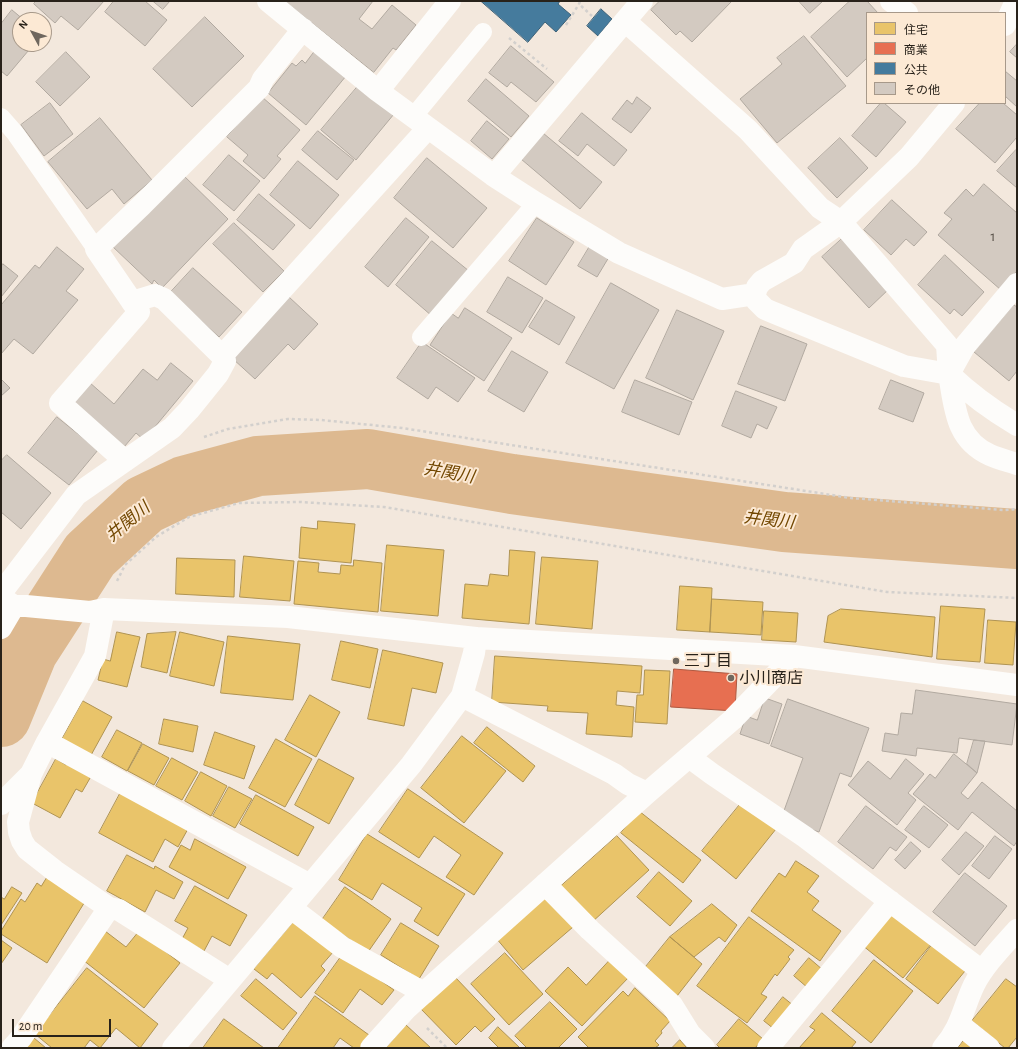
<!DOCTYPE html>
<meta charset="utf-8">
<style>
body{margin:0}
#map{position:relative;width:1018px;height:1049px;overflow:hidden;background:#f3e8dd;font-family:"Alegreya Sans","Noto Sans JP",sans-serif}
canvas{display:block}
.frame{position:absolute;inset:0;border:2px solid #28221a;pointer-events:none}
.legend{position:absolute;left:866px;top:12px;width:140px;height:92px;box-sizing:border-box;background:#fce9d4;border:1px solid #a7998a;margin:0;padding:5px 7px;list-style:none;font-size:12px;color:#28221a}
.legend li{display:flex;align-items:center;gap:8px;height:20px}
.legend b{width:20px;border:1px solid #a7998a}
.north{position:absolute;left:12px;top:12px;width:40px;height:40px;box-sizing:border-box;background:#fce9d4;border:1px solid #a7998a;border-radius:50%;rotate:310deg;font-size:11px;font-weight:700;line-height:16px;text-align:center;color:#28221a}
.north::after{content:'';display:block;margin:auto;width:14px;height:18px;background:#6f675e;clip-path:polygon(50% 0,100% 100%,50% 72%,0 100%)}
.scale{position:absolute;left:12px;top:1019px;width:99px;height:18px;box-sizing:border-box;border:2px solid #28221a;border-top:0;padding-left:5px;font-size:12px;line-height:14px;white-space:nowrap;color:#28221a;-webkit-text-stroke:3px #fce9d4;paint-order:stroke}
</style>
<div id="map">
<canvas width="1018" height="1049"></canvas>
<div class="frame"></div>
<ul class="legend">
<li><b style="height:11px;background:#e9c46a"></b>住宅</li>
<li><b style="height:11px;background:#e76f51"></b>商業</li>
<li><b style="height:11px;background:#457b9d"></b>公共</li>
<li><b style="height:11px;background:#d3cac1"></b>その他</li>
</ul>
<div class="north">N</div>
<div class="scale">20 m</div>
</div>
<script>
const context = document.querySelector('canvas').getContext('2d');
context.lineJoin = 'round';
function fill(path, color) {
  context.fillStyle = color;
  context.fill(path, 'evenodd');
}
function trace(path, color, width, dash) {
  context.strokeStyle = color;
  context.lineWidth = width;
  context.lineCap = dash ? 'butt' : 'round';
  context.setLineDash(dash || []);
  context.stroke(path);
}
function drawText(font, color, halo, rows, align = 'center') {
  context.font = font + ' "Alegreya Sans","Noto Sans JP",sans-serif';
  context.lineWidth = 4;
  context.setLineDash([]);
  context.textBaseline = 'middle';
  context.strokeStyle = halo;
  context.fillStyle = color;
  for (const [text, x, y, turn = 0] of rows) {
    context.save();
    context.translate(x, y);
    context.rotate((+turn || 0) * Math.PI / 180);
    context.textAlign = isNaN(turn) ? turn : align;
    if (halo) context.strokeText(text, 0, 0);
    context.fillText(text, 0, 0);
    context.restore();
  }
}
const homes = new Path2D(`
 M318,521L355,524L351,563L299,558L301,527L317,529Z
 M387,545L444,550L438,616L381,611Z
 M510,550L535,552L529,624L462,618L465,584L488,586L490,574L508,576Z
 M244,556L294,561L290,601L240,597Z
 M542,557L598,561L592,629L536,624Z
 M177,558L235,560L234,597L176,594Z
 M354,560L382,563L378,612L294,604L298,561L319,563L318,572L340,574L341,565L353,566Z
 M680,586L712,588L710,632L677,630Z
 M712,599L763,602L761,635L710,632Z
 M941,606L985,609L980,662L937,659Z
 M841,609L935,617L932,657L824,642L828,616Z
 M764,611L798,613L796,642L762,640Z
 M988,620L1016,622L1013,665L985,663Z
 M117,632L140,637L127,687L98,680L103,659L110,661Z
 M176,632L167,673L141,667L147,634Z
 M180,632L224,642L214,686L170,676Z
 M228,636L300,644L293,700L221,693Z
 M341,641L378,649L370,688L332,680Z
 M383,650L443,663L436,693L412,688L404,726L368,719Z
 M495,656L642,666L640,693L617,691L616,705L634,707L632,737L586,734L588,713L547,711L548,706L492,702Z
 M645,670L670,671L667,724L635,722L637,695H643Z
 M310,695L340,712L316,757L285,740Z
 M83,701L112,717L90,757L61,741Z
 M164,719L198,726L193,752L159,744Z
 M487,727L535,766L523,782L474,743Z
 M117,730L142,743L127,771L102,757Z
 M215,732L255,746L244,779L204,765Z
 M462,736L506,771L464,823L421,788Z
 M276,739L312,759L285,807L249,788Z
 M143,744L169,758L154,785L128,771Z
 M172,758L198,772L182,800L156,786Z
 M56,759L66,765L69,759L93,773L82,792L76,789L60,818L32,803Z
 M319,759L354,778L329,824L295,805Z
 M201,772L227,786L211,816L185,801Z
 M229,787L252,799L235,828L213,816Z
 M408,789L503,853L474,895L446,877L461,855L434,836L419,858L379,832Z
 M122,790L189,827L178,847L165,839L153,862L99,833Z
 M256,795L314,827L298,856L240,824Z
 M742,802L776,829L736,879L702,851Z
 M639,811L701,860L683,883L621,833Z
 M367,834L465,894L438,936L414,921L422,908L382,883L372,900L339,880Z
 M617,836L649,870L591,923L559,888Z
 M195,839L246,867L228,899L169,867L181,845L190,850Z
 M127,855L154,869L155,866L183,882L174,899L156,890L145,912L107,891Z
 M796,861L819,876L807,892L819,901L812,910L841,931L820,961L751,911L779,873L785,877Z
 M659,872L692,901L670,926L637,897Z
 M48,876L86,900L47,963L1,934V931L21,899L25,902L37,883L41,886Z
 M195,886L247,915L230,946L212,936L204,951L182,939L188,928L175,921Z
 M12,887L22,893L1,925V897L4,899Z
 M345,887L391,919L368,952L322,920Z
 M546,895L573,927L523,970L496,938Z
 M712,904L737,925L725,942L719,937L694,957L670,937Z
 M890,910L932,943L903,978L862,945Z
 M749,917L794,950L788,957L790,959L777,976L775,974L761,994L767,997L747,1023L697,986Z
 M296,919L334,951L321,966L325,970L301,998L272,973L267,979L254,969Z
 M401,923L439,946L419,979L381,955Z
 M105,931L126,947L139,931L180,963L144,1008L83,960Z
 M670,937L702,964L677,996L644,969Z
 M1,940L12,948L1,964Z
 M932,945L965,971L938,1004L906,979Z
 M505,953L543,994L509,1025L471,984Z
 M343,954L394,990L382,1005L360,989L343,1013L315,993Z
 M809,958L823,970L808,988L794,976Z
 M611,959L629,977L582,1026L545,991L568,967L586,985Z
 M874,960L913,991L871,1043L832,1011Z
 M87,968L158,1024L140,1048L116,1028L100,1048L90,1040L84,1048H52L35,1034Z
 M455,977L495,1019L481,1032L475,1026L456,1045L421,1009Z
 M256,979L297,1013L283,1030L241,996Z
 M1006,979L1017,987V1037L1008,1048H1005L972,1021Z
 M635,988L670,1021L661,1031L662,1033L655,1041L659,1045L655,1048H589L578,1037L623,991L628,996Z
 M315,996L369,1035L360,1048H354L340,1038L333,1048H278Z
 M783,997L794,1006L774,1029L764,1021Z
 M550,1002L577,1029L558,1048H527L515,1036Z
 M822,1013L856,1042L851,1048H799L815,1030L810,1027Z
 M224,1019L264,1048H203Z
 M739,1019L763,1039L755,1048H720L717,1045Z
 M406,1025L431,1048H386Z
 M498,1027L520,1048H499L489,1038Z
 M34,1038L46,1048H25Z
 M965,1039L976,1048H958Z
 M680,1040L687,1048H672Z`);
fill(homes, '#e9c46a');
trace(homes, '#af9352', 1);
const shops = new Path2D(`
 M674,669L737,674L735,711L671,707Z`);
fill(shops, '#e76f51');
trace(shops, '#ae5840', 1);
const public = new Path2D(`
 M481,1H560L558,4L571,15L556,32L545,22L528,42Z
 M601,9L612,19L598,36L587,26Z`);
fill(public, '#457b9d');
trace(public, '#3c6076', 1);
trace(new Path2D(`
 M1,717L28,651L90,555L144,505L184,486L258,466L368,459L512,484L784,522L1017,539`), '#ddb990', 60);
const building = new Path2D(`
 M36,1H104L78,30L61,16L55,23L34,4Z
 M114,1H145L167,20L145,46L105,12Z
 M153,1H170L163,9Z
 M285,1H373L359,19L372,29L392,5L416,25L396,50L393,48L374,72Z
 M660,1H732L692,42L680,31L676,35L651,10Z
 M799,1H823L810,13Z
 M850,1H867L878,13H867V58L847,77L811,37Z
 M12,10L24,20H20V44H34L7,76L1,71V24Z
 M205,17L244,56L192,107L153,69Z
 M804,36L846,86L777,143L740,99L782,64L777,58Z
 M1017,44V58L1010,52Z
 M511,46L554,82L536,102L511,82L507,87L489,73Z
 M315,51L346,76L306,125L268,93L292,63L296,66L302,60L305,63Z
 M66,52L90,77L60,106L36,82Z
 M1005,71L1017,81V107L1005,96Z
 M486,79L529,116L511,137L468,101Z
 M359,85L394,114L356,160L321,130Z
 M262,97L300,130L277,156L281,159L264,179L243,161L248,155L227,137Z
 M637,97L651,108L631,133L612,119L627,100L632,104Z
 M50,103L73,134L44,156L21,125Z
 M881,103H884L906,122L876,157L852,136Z
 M980,103H1003L1017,115V137L995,163L956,129Z
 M582,113L627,150L614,166L587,144L578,156L559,141Z
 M100,118L152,180L124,204L112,189L87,209L48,162Z
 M487,121L509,139L492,159L471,141Z
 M318,131L354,160L337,180L302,150Z
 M543,133L602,182L580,209L521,159Z
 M840,138L868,168L837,198L808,168Z
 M1016,150L1017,151V188L997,171Z
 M229,155L260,181L234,211L203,185Z
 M427,158L487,208L453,248L394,198Z
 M298,161L339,195L310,229L270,195Z
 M181,173L228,219L162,288L154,280L152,284L112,246Z
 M984,184L1017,213V271L1001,290L938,235L952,219L944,213L966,189L973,196Z
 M259,194L295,225L273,250L237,220Z
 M892,200L927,232L914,246L906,239L891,255L864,230Z
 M406,218L429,237L388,287L365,267Z
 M537,218L574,242L546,285L509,261Z
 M234,223L284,271L263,292L213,244Z
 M844,237L890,288L869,308L822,257Z
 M432,241L469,271L432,316L396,285Z
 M590,246L609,257L597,277L578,266Z
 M57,247L84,269L66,291L78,300L33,354L14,339L1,354V305L35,265L39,268Z
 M945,255L984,292L962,316L954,309L950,314L918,285Z
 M3,264L18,276L1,297V267Z
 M193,268L242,312L219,337L170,293Z
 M508,277L543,298L522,333L487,312Z
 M611,283L659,310L614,389L566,363Z
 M289,297L318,324L294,350L288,344L255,379L232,358Z
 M546,300L575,317L559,345L529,327Z
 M1014,305L1017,307V371L1009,381L974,352Z
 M465,308L512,338L484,381L430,345L451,313L458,318Z
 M677,310L724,331L693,400L646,378Z
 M761,326L807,344L785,401L738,384Z
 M422,342L475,378L458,402L436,387L428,399L397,378Z
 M512,351L548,372L524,412L488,391Z
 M171,363L193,381L144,440L136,433L124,447L71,403L89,382L114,404L143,369L157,380Z
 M1,379L10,388L1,396Z
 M635,380L692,402L679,435L622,412Z
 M891,380L924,393L913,422L879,409Z
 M736,391L777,407L767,429L757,424L751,438L722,426Z
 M57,417L98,450L69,485L28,453Z
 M7,455L51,493L21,529L1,512V461Z
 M916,690L1017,704L1012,745L959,738L957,753L917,748L916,756L882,751L885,733L898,735L901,713L912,714Z
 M765,698L782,704L769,744L740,734L746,716L757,720Z
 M788,699L869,728L851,777L840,773L819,832L781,819L803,758L771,746Z
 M974,740L985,741L977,773L967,764Z
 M954,754L977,773L961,793L968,799L982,782L1017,811V841L1014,846L972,812L958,830L913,794L930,774L935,778Z
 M906,759L924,774L908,793L916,800L897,825L848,785L868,761L890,779Z
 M866,806L907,837L896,851L890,847L873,869L838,842Z
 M924,806L948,825L929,848L905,830Z
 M966,832L984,846L959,875L942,860Z
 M995,836L1012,849L989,879L972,866Z
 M911,842L921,851L905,869L895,860Z
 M965,873L1007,906L975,946L933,912Z`);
fill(building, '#d3cac1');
trace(building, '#b1a9a0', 1);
trace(new Path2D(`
 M580,1L579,4L592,16
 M566,25L579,4
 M509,38L547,69
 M204,437L228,429L288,419L321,420L402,428L851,498L1004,510L1017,509
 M117,581L125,565L156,537L189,517L239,503L300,502L384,507L887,592L1017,598
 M427,1028L447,1048`), '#d3d0cd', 2.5, [3, 3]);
trace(new Path2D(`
 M1,117L15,133L96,249
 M413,117L483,32
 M421,337L536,203`), '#fdfcfa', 18);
trace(new Path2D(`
 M268,1L378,91L494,176L536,203L619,253L722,299L755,294
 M891,1L907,13
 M625,21L748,130L820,208L841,222L947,345L949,374C971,395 990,409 1017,425
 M1005,25L1016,1
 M378,91L450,1
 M954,103L909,157L841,222L803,249L794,263L762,281L757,287L755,294L756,300L765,309L772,312L904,366L949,374C955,407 955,439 990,455C999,459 1008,461 1017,464
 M494,176L642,1
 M132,302L155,295L164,299L222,356
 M949,374L964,347L1017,284
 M125,461L60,403L139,312L96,249L142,205L259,88L263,79L303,29
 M1,593L76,495L172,428L189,410L218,374L225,361L222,356L428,128
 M1,597L14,606H26L90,612L104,609L288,617L476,638L794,656L1017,685
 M1,628L14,606
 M462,696L614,774L628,784L647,793
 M47,742L310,885
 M689,757L712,774L805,837L982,971
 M1,804L30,775
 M545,884L590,930L672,1005L690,1034L704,1048
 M109,908L119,910L230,980
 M291,908L342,947L424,993
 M959,1024L989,1048
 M12,1048L21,1038L109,908L55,871L27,849L22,841L19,832L18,822L31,774L47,742L95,656L104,609
 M173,1048L411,765L462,696L474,653L476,638
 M371,1048L407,1008L647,793L732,720L794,656
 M768,1048L890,901
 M943,1048C961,1028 963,1008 974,985C984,965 1002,947 1017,930`), '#fdfcfa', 22);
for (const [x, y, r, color] of [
 [676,661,4,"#6f675e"],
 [731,678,4,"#6f675e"]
]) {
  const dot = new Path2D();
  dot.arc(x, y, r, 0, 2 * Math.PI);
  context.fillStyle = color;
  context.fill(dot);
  trace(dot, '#fce9d4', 1.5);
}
drawText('14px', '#534c44', null, [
 ["1",993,237]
]);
drawText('16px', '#28221a', '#fce9d4', [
 ["三丁目",684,661],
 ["小川商店",739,678]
], 'left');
drawText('italic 17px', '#724700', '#fce9d4', [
 ["井関川",449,473,10],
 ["井関川",769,520,7],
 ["井関川",128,522,-40]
]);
</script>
